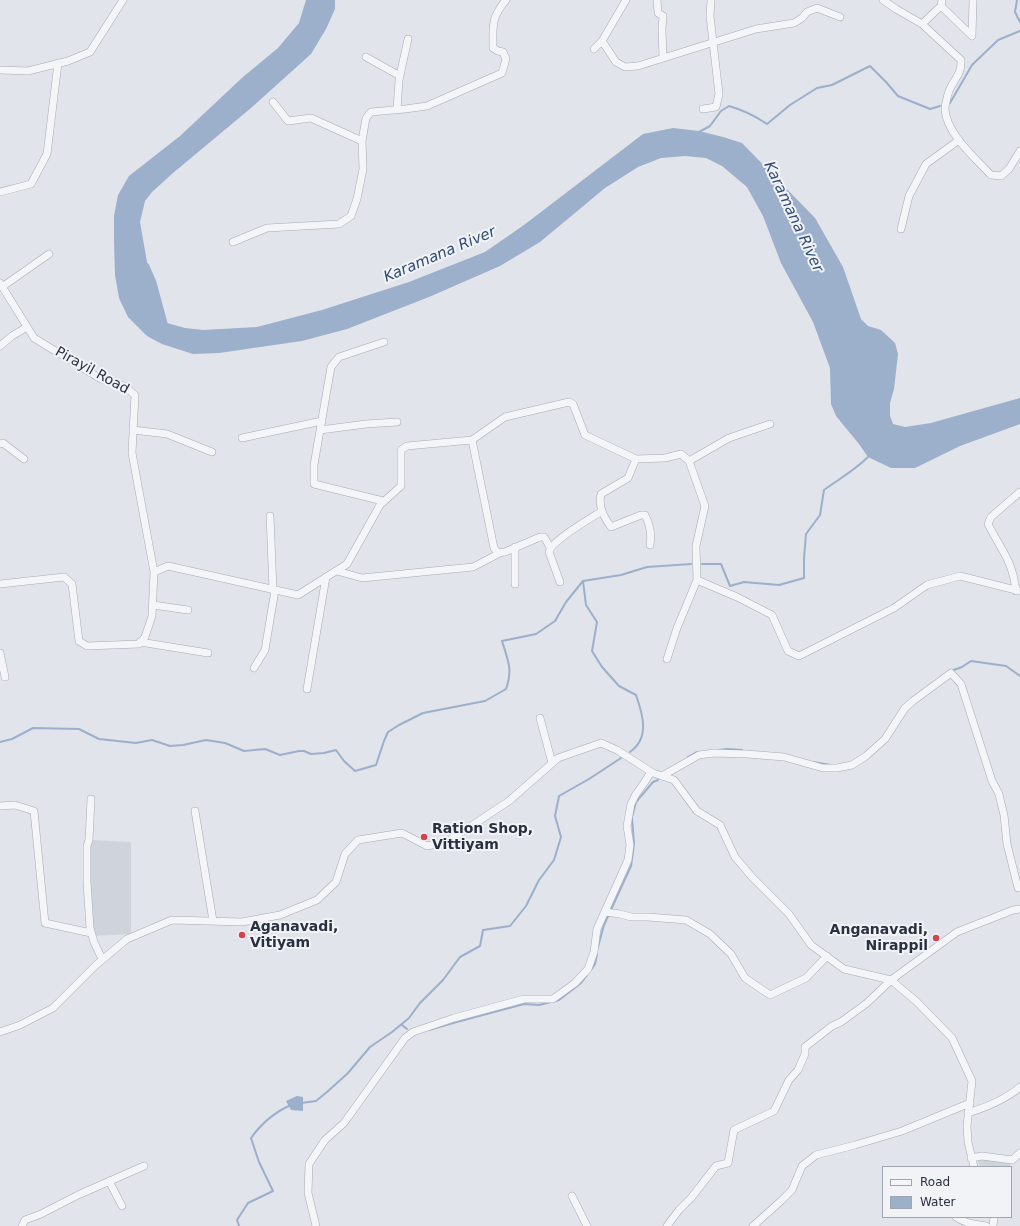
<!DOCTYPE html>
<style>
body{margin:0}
#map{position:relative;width:1020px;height:1226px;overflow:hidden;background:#e1e4ea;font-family:"DejaVu Sans",sans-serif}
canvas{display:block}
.legend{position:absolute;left:882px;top:1166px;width:130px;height:52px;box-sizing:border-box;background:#f1f3f7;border:1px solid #a1a5af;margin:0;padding:5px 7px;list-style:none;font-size:12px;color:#293042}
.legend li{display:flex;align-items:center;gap:8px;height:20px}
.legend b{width:20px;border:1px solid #a1a5af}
</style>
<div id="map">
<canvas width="1020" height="1226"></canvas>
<ul class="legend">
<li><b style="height:5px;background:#f4f5f8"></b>Road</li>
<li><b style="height:11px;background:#9cafcb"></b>Water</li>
</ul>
</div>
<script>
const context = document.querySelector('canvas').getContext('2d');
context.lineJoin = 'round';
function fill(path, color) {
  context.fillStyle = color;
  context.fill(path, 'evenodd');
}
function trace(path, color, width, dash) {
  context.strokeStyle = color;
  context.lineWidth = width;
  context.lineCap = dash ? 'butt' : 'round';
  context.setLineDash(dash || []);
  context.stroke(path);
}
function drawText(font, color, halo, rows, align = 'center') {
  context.font = font + ' "DejaVu Sans",sans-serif';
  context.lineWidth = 4;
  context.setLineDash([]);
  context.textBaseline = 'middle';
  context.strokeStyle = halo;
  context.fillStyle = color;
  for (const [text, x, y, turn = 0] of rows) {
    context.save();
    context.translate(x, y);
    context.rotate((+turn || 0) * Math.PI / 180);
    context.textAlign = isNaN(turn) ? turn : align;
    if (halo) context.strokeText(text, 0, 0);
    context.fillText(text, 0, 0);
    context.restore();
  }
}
fill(new Path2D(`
 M90,840L131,842V934L89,936Z
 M978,1158L1010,1164V1167H980L978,1162Z`), '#cfd3dc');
fill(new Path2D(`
 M306,0H335V9L326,29L311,54L251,108L173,173L152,192L145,201L140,222L156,314L167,323L185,328L203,330L257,327L322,310L409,282L485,252L524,225L643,134L673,128L699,131L723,137L742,143L815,218L843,267L861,319L868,326L881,330L895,343L898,354L894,389L890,403V416L893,424L905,427L931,423L1020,398V424L960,446L915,468H891L868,457L859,444L836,416L831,404L830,368L813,322L781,263L763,216L747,187L722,166L706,158L685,156L661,158L638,167L605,188L540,242L500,266L429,297L347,329L302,341L219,353L193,354L162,344L147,336L128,317L119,298L115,275L114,240V216L118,195L129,176L180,136L243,77L278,48L299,23Z
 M297,1096L303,1097V1111L291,1110L286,1101Z`), '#9cafcb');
trace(new Path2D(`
 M1017,0L1015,12L1020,22
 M950,103L972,65L998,40L1020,31
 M699,132L710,126L721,111L729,106C743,110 754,115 767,124L790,105L817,88L832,85L870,66L886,82L898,96L930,109L940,106
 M702,564H721L730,586L744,582L779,585L804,578V558L806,534L820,515L824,490C839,479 855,470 868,457
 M951,671L962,667L971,661L1006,666L1020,676
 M0,742L12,739L33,728L79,729L99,739L136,743L152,740L170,746L183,745L206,740L225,743L244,751L265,749L280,755L299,751H304L311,754L324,753L336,750L344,761L355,771L376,765L384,741L388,732L399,725L423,713L485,701L506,689C513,669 508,661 502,641L536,634L555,621L566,602L583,581
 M719,750L727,749L742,750
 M630,752C650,738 643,715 636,695L619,686L602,667L592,651L597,622L586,605L583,581L621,575L647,567L691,564
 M688,757L695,753L698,752
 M813,762L831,765
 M598,947L604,925L631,866L634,844L632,817L636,802L653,782L658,780
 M591,970L595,964L597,954
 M555,1001L559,1000L581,983L587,975
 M402,1025L407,1029
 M429,1030L453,1023L524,1004L539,1005L551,1002
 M301,1103L316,1101L327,1092L348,1073L370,1047L392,1032L409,1018L420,1003L443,980L460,957L480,946L483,930L510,926L526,906L539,880L554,860L561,837L555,816L559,796L589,779L621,758
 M239,1226L237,1220L248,1203L273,1191L259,1162L251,1138C261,1124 275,1112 291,1105`), '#9cafcb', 2);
trace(new Path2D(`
 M144,267L151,283L164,331`), '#9cafcb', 11);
const minor = new Path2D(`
 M657,0L658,13L663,16L662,29L663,58
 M883,0L896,9L922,24L961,60C962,76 952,80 948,94C947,98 945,105 945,109C946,133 975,158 991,175L1001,176L1009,169L1020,151
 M941,6L972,36L973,0
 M922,24L941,6L942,0
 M602,41L616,62L625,67L638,66L756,29L794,23L802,18L807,12L817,8L840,17
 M594,49L602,41L626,0
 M366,57L400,76
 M0,70L28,71L68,61L90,52L123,0
 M273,102L288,121L311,118L362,141L366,118L371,112L405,109L427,106L502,73L506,59L503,52L498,51L493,48C493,25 491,18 506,0
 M397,109L399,80L408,39
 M703,109L716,107L719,94L710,16L711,0
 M0,192L31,184L47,154L58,63
 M901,229L909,196L926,164L959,140
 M233,242L267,228L339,224L351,216L357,199L363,169L362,141
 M0,283L34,338L101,379L124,386L135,395L132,453L154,572
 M2,287L49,254
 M0,346L12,336L27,327
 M133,430L167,434L212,452
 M320,430L366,424L397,422
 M242,438L322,421
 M472,440L494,548L498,553L505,552L540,537H544L550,547
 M0,444L3,443L24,459
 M636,459L628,478L601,494C598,507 604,517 611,527L641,515H645C650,525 652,534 650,545
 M689,461L729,438L770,424
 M383,501L314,484V465L331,367L339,357L384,342
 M270,516L273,590
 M337,571L362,578L473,567L500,553
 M560,582L549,552C551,541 591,518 602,511
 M0,584L64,577L72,584L79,641L87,646L139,644L145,637L152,616L154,572L168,566L298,595L347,564L380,505L401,486V450L407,446L472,440L505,417L569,402L573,404L585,435L636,459L665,458L681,454L689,461L705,506L696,546L697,580L737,597L772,615L788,651L799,656L894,608L927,585L960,576L1020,591
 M515,584V547
 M1016,591C1013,561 1000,548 988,524L991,517L1020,492
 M153,605L188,610
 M140,642L208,653
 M0,653L5,677
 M667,659L677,628L697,580
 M254,668L265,650L275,590
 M307,689L326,577
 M540,718L552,763
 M662,776L699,755L714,753L747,754L784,757L823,768H837L852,765L866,756L885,739L905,708L913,701L951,673L961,684L992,781L999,794L1001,803L1004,815L1007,844L1018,888H1020
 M91,799L89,840L87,846V882L90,928L94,942L102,959
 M0,806L15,805L34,811L45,923L91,933
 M195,811L213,921
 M605,912L620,914L631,917H648L686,920L710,934L731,954L745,978L770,995L806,978L827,956
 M0,1032L20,1025L53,1008L96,965L127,939L172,920L242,922L280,915L317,900L336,882L345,854L358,840L402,833L427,846L447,842L509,801L558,758L601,743L617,750L653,773L674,780L697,811L720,825L735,857L752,877L789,914L811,945L844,969L891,980L917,1002L952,1038L972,1081L967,1126L968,1142L974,1167
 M968,1113C987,1107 1005,1100 1020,1087
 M971,1158L982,1156L1012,1160L1020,1153
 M109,1181L122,1206
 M572,1196L587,1226
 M956,1217C966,1224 975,1224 986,1226
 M22,1226L25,1220L41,1214L78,1195L144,1166
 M316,1226L308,1193L309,1164L325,1140L344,1123L405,1038L413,1032L454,1018L524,999H553L575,983L588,969L594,952L597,929L628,860L630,845L627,826L631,804L636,794L644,783L651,772
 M667,1226L679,1210L691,1198L716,1166L728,1163L734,1130L774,1111L789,1080L798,1070L805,1054V1047L832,1026L841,1022L867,1003L891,980L957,932L1013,910L1020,909
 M753,1226L782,1200L792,1190L802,1166L816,1155L855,1145L902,1131L970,1103
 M993,1226L994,1217`);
trace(minor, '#a6aab4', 8);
trace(minor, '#f4f5f8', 7);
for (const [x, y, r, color] of [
 [424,837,4,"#d14450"],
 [242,935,4,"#d14450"],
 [936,938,4,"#d14450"]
]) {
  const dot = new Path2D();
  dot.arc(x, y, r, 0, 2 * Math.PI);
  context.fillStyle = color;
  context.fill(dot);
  trace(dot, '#f1f3f7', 1.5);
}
drawText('14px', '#293042', '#f1f3f7', [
 ["Pirayil Road",92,371,29]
]);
drawText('bold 14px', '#293042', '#f1f3f7', [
 ["Ration Shop,",432,829],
 ["Vittiyam",432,845],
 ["Aganavadi,",250,927],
 ["Vitiyam",250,943],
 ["Anganavadi,",928,930,"right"],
 ["Nirappil",928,946,"right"]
], 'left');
drawText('italic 15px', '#324c77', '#f1f3f7', [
 ["Karamana River",793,217,65],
 ["Karamana River",440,255,-23]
]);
</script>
